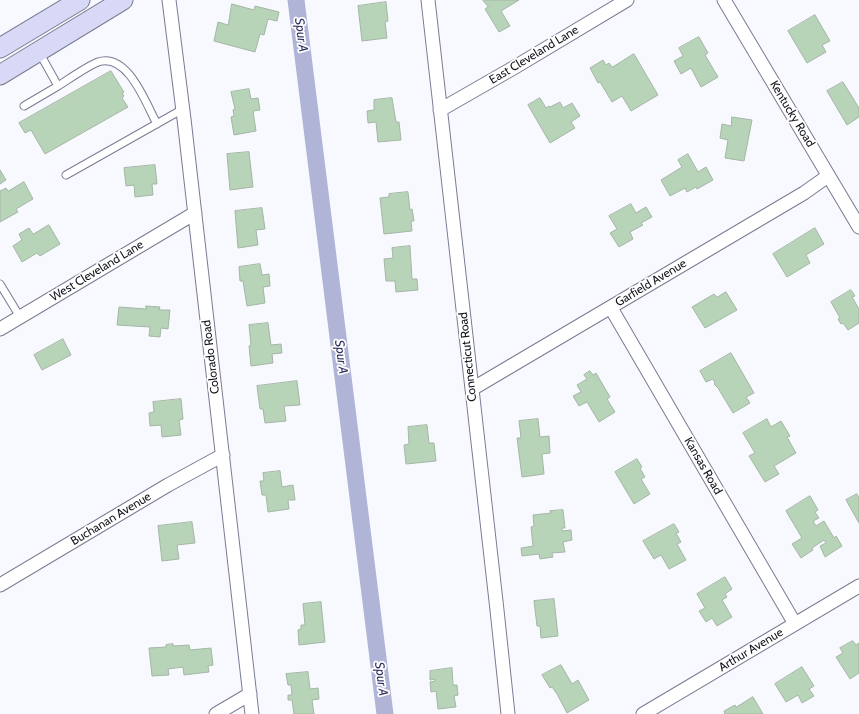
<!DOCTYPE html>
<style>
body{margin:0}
canvas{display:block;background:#f8f9fe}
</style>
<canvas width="859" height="714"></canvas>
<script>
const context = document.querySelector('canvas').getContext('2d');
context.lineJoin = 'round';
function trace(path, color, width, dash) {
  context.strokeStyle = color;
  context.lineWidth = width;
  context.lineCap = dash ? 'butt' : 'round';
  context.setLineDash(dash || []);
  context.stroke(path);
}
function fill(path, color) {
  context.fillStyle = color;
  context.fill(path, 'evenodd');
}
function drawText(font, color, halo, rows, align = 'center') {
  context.font = font + ' Cabin,sans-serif';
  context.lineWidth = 3.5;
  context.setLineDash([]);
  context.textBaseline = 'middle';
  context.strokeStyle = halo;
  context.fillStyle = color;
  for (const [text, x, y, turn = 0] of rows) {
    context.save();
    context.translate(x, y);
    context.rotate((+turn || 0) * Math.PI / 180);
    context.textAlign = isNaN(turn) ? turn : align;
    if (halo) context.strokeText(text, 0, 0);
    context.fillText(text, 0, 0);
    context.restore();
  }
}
trace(new Path2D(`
 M296,0L385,714`), '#b0b5d7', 17);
const building = new Path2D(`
 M483,0H519L501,11L510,26L499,32L485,9L488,7Z
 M386,2L388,21L385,22L387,38L362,41L358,6Z
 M232,4L254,10L255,6L279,12L277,21L268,19L264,35L260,34L255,52L214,41L218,22L228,25Z
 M815,15L830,41L822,45L826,52L807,63L788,31Z
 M699,37L708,53L705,55L718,77L701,87L691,68L681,74L674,61L683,56L679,48Z
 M634,54L658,95L631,111L622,96L612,102L600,82L598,83L590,68L603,60L606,65L609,63L612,67Z
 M111,71L122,89L124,92L122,93L124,96L122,98L128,107L45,154L31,130L25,133L19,123Z
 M843,82L859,108V117L847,125L827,91Z
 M249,89L251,99L258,98L260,110L253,111L256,131L234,135L231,117L234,116L233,110L235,109L231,92Z
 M392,98L396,122H399L401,140L378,142L376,122L368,123L367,111L374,110V100Z
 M540,98L546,108L549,106L550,107L560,102L563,108L572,103L580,116L571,122L575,128L550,143L528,105Z
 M732,117L752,120L744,161L725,158L728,140L720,138L722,124L731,126Z
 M249,152L253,187L230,190L227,154Z
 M688,154L698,172L706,167L713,180L697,189L696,187L687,192L685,188L670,196L661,180L682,167L678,160Z
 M155,165L157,184H152L153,195L135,197L134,185L126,186L124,168Z
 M0,170L6,180L0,184Z
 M24,182L33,199L16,209L18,212L0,222V191L6,188L8,191Z
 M408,192L410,210L412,209L414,221H411L412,231L384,234L380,198L389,197V194Z
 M631,204L636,213L646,207L652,217L641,223L643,225L630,232L633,239L619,247L610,233L617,229L609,216Z
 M262,208L265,229L256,230L258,245L238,248L235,211Z
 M49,225L60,244L40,256L37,253L22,262L13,246L22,240L19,234L29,228L33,234Z
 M815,228L824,244L806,255L810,263L787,277L773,254Z
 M410,246L412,279H417L418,290L396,292L395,281H386L384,259L393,258L392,248Z
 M260,264L262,275L269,274L270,286L263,287L265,303L247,306L243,281H240L239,267Z
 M851,290L855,296L852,297L859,309V323L848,330L843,323L841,324L838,319L840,318L831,302Z
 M726,292L737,310L705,328L692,307L714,294L717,297Z
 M146,306L160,307L159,310H170L168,329L161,328L160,337L149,336L150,327L117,325L119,307L146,309Z
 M268,323L271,345L281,344L282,353L272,354L273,363L251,366L249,346L251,345L249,325Z
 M63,339L71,355L42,370L34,355Z
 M731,353L754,393L746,397L750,403L733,413L718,388L714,384L715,383L713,379L706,382L700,371Z
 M590,371L593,375L596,373L610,397L607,399L615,412L599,422L587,402L579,406L573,396L581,392L577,385L587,379L584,375Z
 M297,381L300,405L284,406L286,421L265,423L263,409H260L257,386Z
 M181,399L183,419L179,420L181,435L162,437L161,425L150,426L149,413L154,412L153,402Z
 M538,419L540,437L549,436L550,453L542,454L544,474L522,477L517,438H521L519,421Z
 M767,419L771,427L781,421L790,436L787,437L796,453L774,466L779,474L765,482L749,456L755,453L743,433Z
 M427,425L429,443H434L436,461L406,464L404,445L409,444L408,427Z
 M637,459L642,467L640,468L645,477L641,479L650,494L634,504L615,472Z
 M280,471L282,487L293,485L295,500H288L289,509L268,512L266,495H262L260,481H264L263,473Z
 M857,494L859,498V523L846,500Z
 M810,496L818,510L815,512L819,518L813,521L816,526L824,521L834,538L836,536L842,546L825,557L820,546L826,543L824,540L812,548L813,550L801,558L792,544L802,538L786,511Z
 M563,510L565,528H562V531L571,530L572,540L563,542L565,552L552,553L553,557L540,559L539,554L522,556L521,548L533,546L531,527L534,526L533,515L551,513L550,511Z
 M192,522L195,543L177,545L179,559L162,561L158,526Z
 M674,524L679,532L676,533L681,542L677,544L686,560L669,569L661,555L654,559L643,541Z
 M725,577L732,589L725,594L727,597L722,600L732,617L717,626L712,618L706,622L699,611L705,608L697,594Z
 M554,599L558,636L541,638L540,626H537L534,601Z
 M321,602L325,642L299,645L298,630L301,629V625H305L303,604Z
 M853,641L856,645L859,643V673L850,679L836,657L843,653L840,648Z
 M173,644V646L189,645L190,650L211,648L213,665L208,666L209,672L184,675L183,667L168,669L169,675L152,676L149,648L166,647V645Z
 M561,665L572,684L578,680L589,700L567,713L557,694L552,687L550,688L542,675Z
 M802,667L814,686L809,689L814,696L802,703L798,695L786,702L775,684Z
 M452,668L453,685H457L458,695L454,696L456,707L438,709L436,691L431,692L430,682L435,681V679L430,680V671Z
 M308,672L310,689L318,688L319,699L312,700L314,714H294L292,700H288V695H292L291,685H288L286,674Z
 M753,697L763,714H725L724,711L735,705L736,707Z`);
fill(building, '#b7d3b8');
trace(building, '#a4b6a5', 1);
const lane = new Path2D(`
 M39,52L58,86C69,79 86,67 98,62C128,52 146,104 157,124
 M24,106L58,86
 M66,175L183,109
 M0,284L20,317`);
const street = new Path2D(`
 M169,0L184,119L252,714
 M428,0L497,610L508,714
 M724,0L859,227
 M440,110L515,67L627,0
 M611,308L795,624
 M0,329L195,213
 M472,389L804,193L828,176
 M0,585L168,485L223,455
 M216,714L250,694
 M643,714L859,586`);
const secondary = new Path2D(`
 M0,48L80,0
 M0,75L123,0`);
trace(lane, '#797c91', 9);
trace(street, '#797c91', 15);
trace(secondary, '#797c91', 21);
trace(lane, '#fff', 7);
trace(street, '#fff', 13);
trace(secondary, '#d7d9f7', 19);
drawText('12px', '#14151d', '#fff', [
 ["East Cleveland Lane",534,55,-31],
 ["Kentucky Road",792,114,59],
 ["West Cleveland Lane",97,271,-31],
 ["Garfield Avenue",651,283,-31],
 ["Colorado Road",211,357,-97],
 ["Connecticut Road",468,357,-96],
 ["Kansas Road",703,466,60],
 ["Buchanan Avenue",111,519,-31],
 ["Arthur Avenue",751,650,-31]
]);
drawText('italic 13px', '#303260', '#fff', [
 ["Spur A",301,35,83],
 ["Spur A",341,357,83],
 ["Spur A",381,679,83]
]);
</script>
